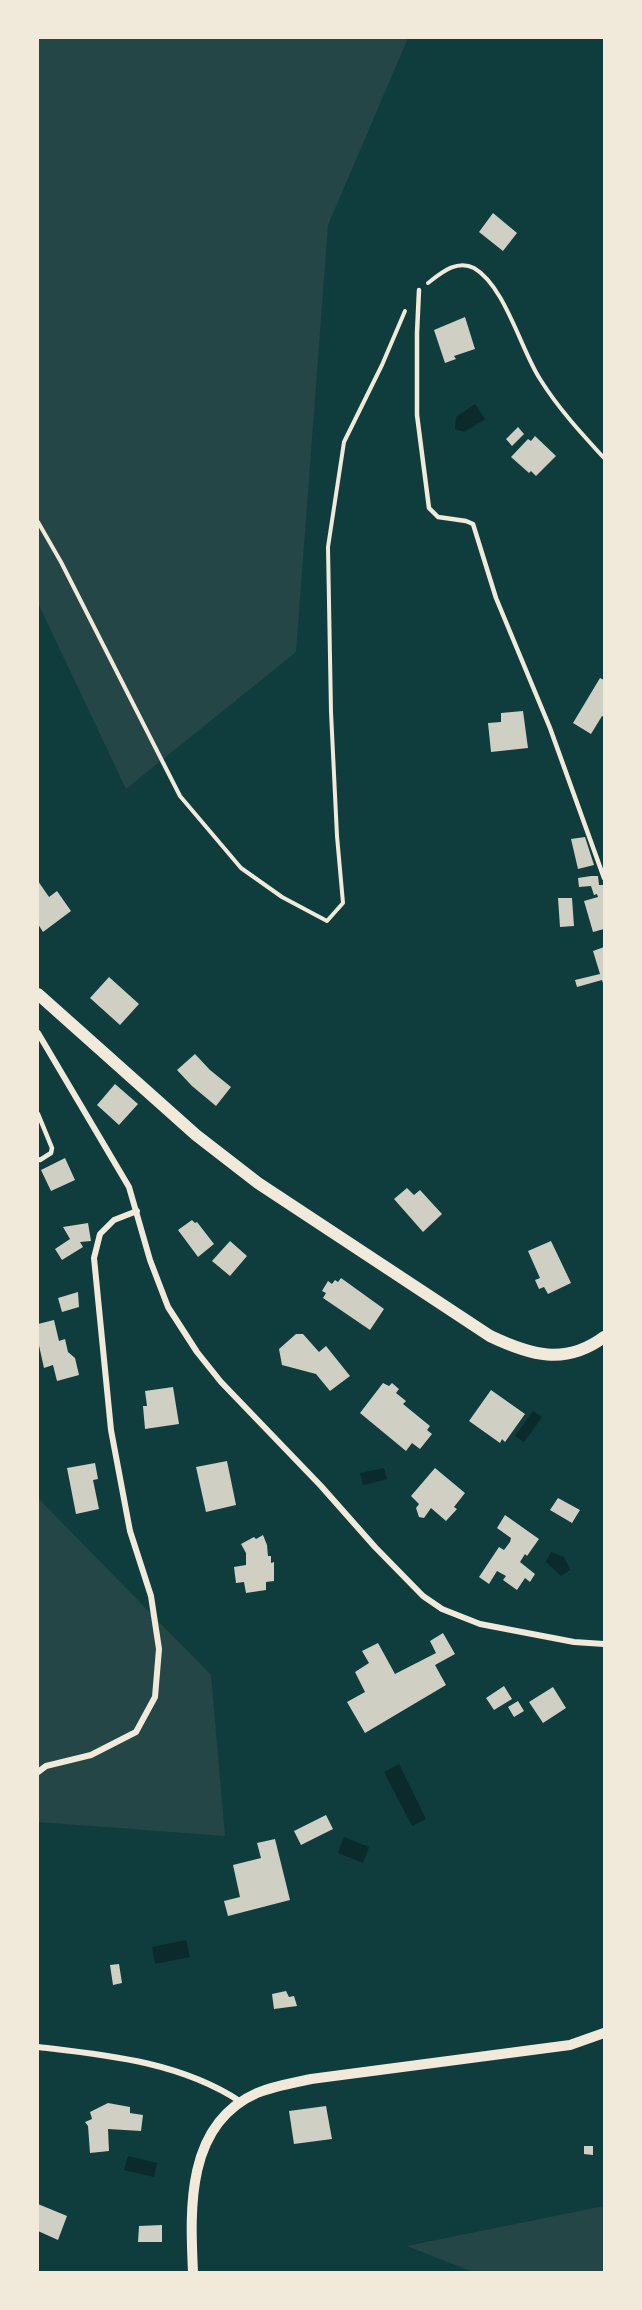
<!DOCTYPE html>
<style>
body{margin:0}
#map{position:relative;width:642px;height:2310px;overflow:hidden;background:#0f3d3e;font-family:"Fira Sans",sans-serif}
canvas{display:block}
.frame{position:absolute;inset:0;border:39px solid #f1e9da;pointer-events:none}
</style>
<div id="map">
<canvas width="642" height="2310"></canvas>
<div class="frame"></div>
</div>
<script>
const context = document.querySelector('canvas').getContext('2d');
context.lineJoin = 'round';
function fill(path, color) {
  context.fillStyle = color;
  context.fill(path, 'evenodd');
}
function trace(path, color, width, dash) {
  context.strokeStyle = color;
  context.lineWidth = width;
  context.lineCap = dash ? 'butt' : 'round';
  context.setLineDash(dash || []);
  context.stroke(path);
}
fill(new Path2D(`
 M38,38H408L328,225L296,652L126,789L38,603Z
 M38,1498L211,1675L225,1836L38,1822Z
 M604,2206V2272H473L407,2246Z`), '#244646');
fill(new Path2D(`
 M475,404L485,419L464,432L455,429L456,417Z
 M533,1411L542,1417L524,1442L515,1436Z
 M384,1468L387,1479L363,1485L360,1473Z
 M551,1552L564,1557L570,1570L561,1576L546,1562Z
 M399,1764L426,1819L412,1826L384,1772Z
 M344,1837L369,1847L363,1863L338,1853Z
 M186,1940L190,1957L155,1964L152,1947Z
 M128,2156L157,2163L154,2177L124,2170Z`), '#0a2a2b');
fill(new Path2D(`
 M493,213L517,233L503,251L479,232Z
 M465,317L475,349L454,356L456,359L445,363L434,330Z
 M518,427L524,434L512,446L506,439Z
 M535,436L556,456L536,476L531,471L529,473L511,457L528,439L531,441Z
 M600,678L604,680V717L602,716L591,734L573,723Z
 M523,711L528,748L491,752L488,723L501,722V713Z
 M585,837L594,865L578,869L571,839Z
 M591,876H598L599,885H604V929L593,932L584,901L598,897L597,894L594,895L591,886L579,887L578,878Z
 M38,881L49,897L57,891L71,911L43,932L38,924Z
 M558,898H572L574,926L560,927Z
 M604,947V986L602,980L577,987L575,980L600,974L593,951Z
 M109,977L139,1004L120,1025L90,998Z
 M195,1054L210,1070L231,1087L216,1106L192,1086L177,1070Z
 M115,1084L138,1104L119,1125L97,1105Z
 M65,1158L75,1180L51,1191L41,1170Z
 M407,1188L414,1195L420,1190L442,1214L423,1232L394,1199Z
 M192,1220L195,1223L197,1222L214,1244L198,1257L178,1230Z
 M88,1223L91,1241L80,1242L83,1247L62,1260L55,1249L70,1239L63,1227Z
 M230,1241L247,1256L230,1276L212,1261Z
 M551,1241L571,1283L548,1294L544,1287L539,1289L535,1280L540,1278L528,1251Z
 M341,1278L384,1309L370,1330L323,1298L326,1293L322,1291L328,1281L332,1284L335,1280L338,1282Z
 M78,1292L79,1307L62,1312L58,1298Z
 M54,1320L59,1341L65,1339L68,1352L75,1358L79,1375L57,1381L53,1365L44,1368L38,1341V1324Z
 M296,1334H303L319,1352L326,1346L350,1376L330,1391L316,1374L282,1365L279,1349Z
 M383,1383L389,1386L392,1383L399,1389L396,1393L406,1401L403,1404L430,1426L427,1430L432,1434L420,1449L412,1443L406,1451L360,1413Z
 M173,1387L179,1424L145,1429L143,1406H147L145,1391Z
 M491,1390L525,1414L505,1442L502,1439L500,1443L469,1421Z
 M227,1461L236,1505L206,1512L196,1467Z
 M95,1463L98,1479L93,1480L99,1509L76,1514L67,1468Z
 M435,1468L465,1493L454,1507L457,1509L446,1521L431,1508L424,1518L419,1517L416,1508L419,1504L411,1496Z
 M558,1498L580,1510L572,1523L550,1510Z
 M505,1515L539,1539L527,1556L525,1554L520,1562L535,1574L530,1582L525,1578L517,1590L503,1580L506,1576L497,1571L489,1584L479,1577L499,1547L504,1550L510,1542L511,1538L497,1528Z
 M263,1535L267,1545L268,1556H271V1563L274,1562V1581L266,1582V1590L246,1593L244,1582L236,1583L234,1567L246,1565V1553L241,1544L254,1537L256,1539Z
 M443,1633L455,1654L435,1665L446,1685L365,1733L347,1702L365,1692L355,1672L369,1663L362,1651L378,1643L395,1674L436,1653L430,1641Z
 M504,1686L512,1699L494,1710L486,1698Z
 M553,1687L566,1708L543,1723L529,1702Z
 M518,1701L524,1711L514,1717L508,1707Z
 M326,1815L333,1829L301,1845L294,1831Z
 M275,1839L290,1900L228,1916L224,1901L240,1897L233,1865L261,1858L257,1843Z
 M119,1964L122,1983L113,1985L110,1965Z
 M286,1991L289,1997L294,1996L297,2006L274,2009L272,1994Z
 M108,2103L130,2107V2113L143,2115L141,2131L108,2129L109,2151L90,2153L88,2126L85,2122L92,2119L90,2112Z
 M326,2106L332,2139L294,2144L289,2111Z
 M584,2146H593V2155L584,2154Z
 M38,2204L67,2216L58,2240L38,2231Z
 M162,2225V2242H138L139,2226Z`), '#cfcfc3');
trace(new Path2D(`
 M428,283C441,273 457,259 474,268C505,286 521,350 540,379C558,408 581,433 604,458
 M38,522L61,562L180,796L241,868L282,897L327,921L343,903L337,836L331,712L328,547L344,442L382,365L405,311`), '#f1e9da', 4);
trace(new Path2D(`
 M419,290L417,333V415L429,508L438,517L466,521L473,524L496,598L550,728L604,878
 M38,1114L52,1148L51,1153L40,1160L38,1159`), '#f1e9da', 4.5);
trace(new Path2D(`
 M38,1033L129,1187L150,1260L168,1307L197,1352L221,1382L321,1486L375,1547L423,1596L442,1609L480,1624L574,1642L604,1644
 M38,1772L46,1766L91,1755L136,1732L155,1697L159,1649L151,1596L130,1531L111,1430L94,1258L100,1234L114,1220L137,1211
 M38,2047C107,2055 181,2062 241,2102`), '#f1e9da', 6);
trace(new Path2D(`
 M193,2272C190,2208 186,2124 257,2093C274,2086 293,2083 311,2079L570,2045L604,2033`), '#f1e9da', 10);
trace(new Path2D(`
 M38,994L196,1135L258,1183L490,1336C530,1355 565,1366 604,1337`), '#f1e9da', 12);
</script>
